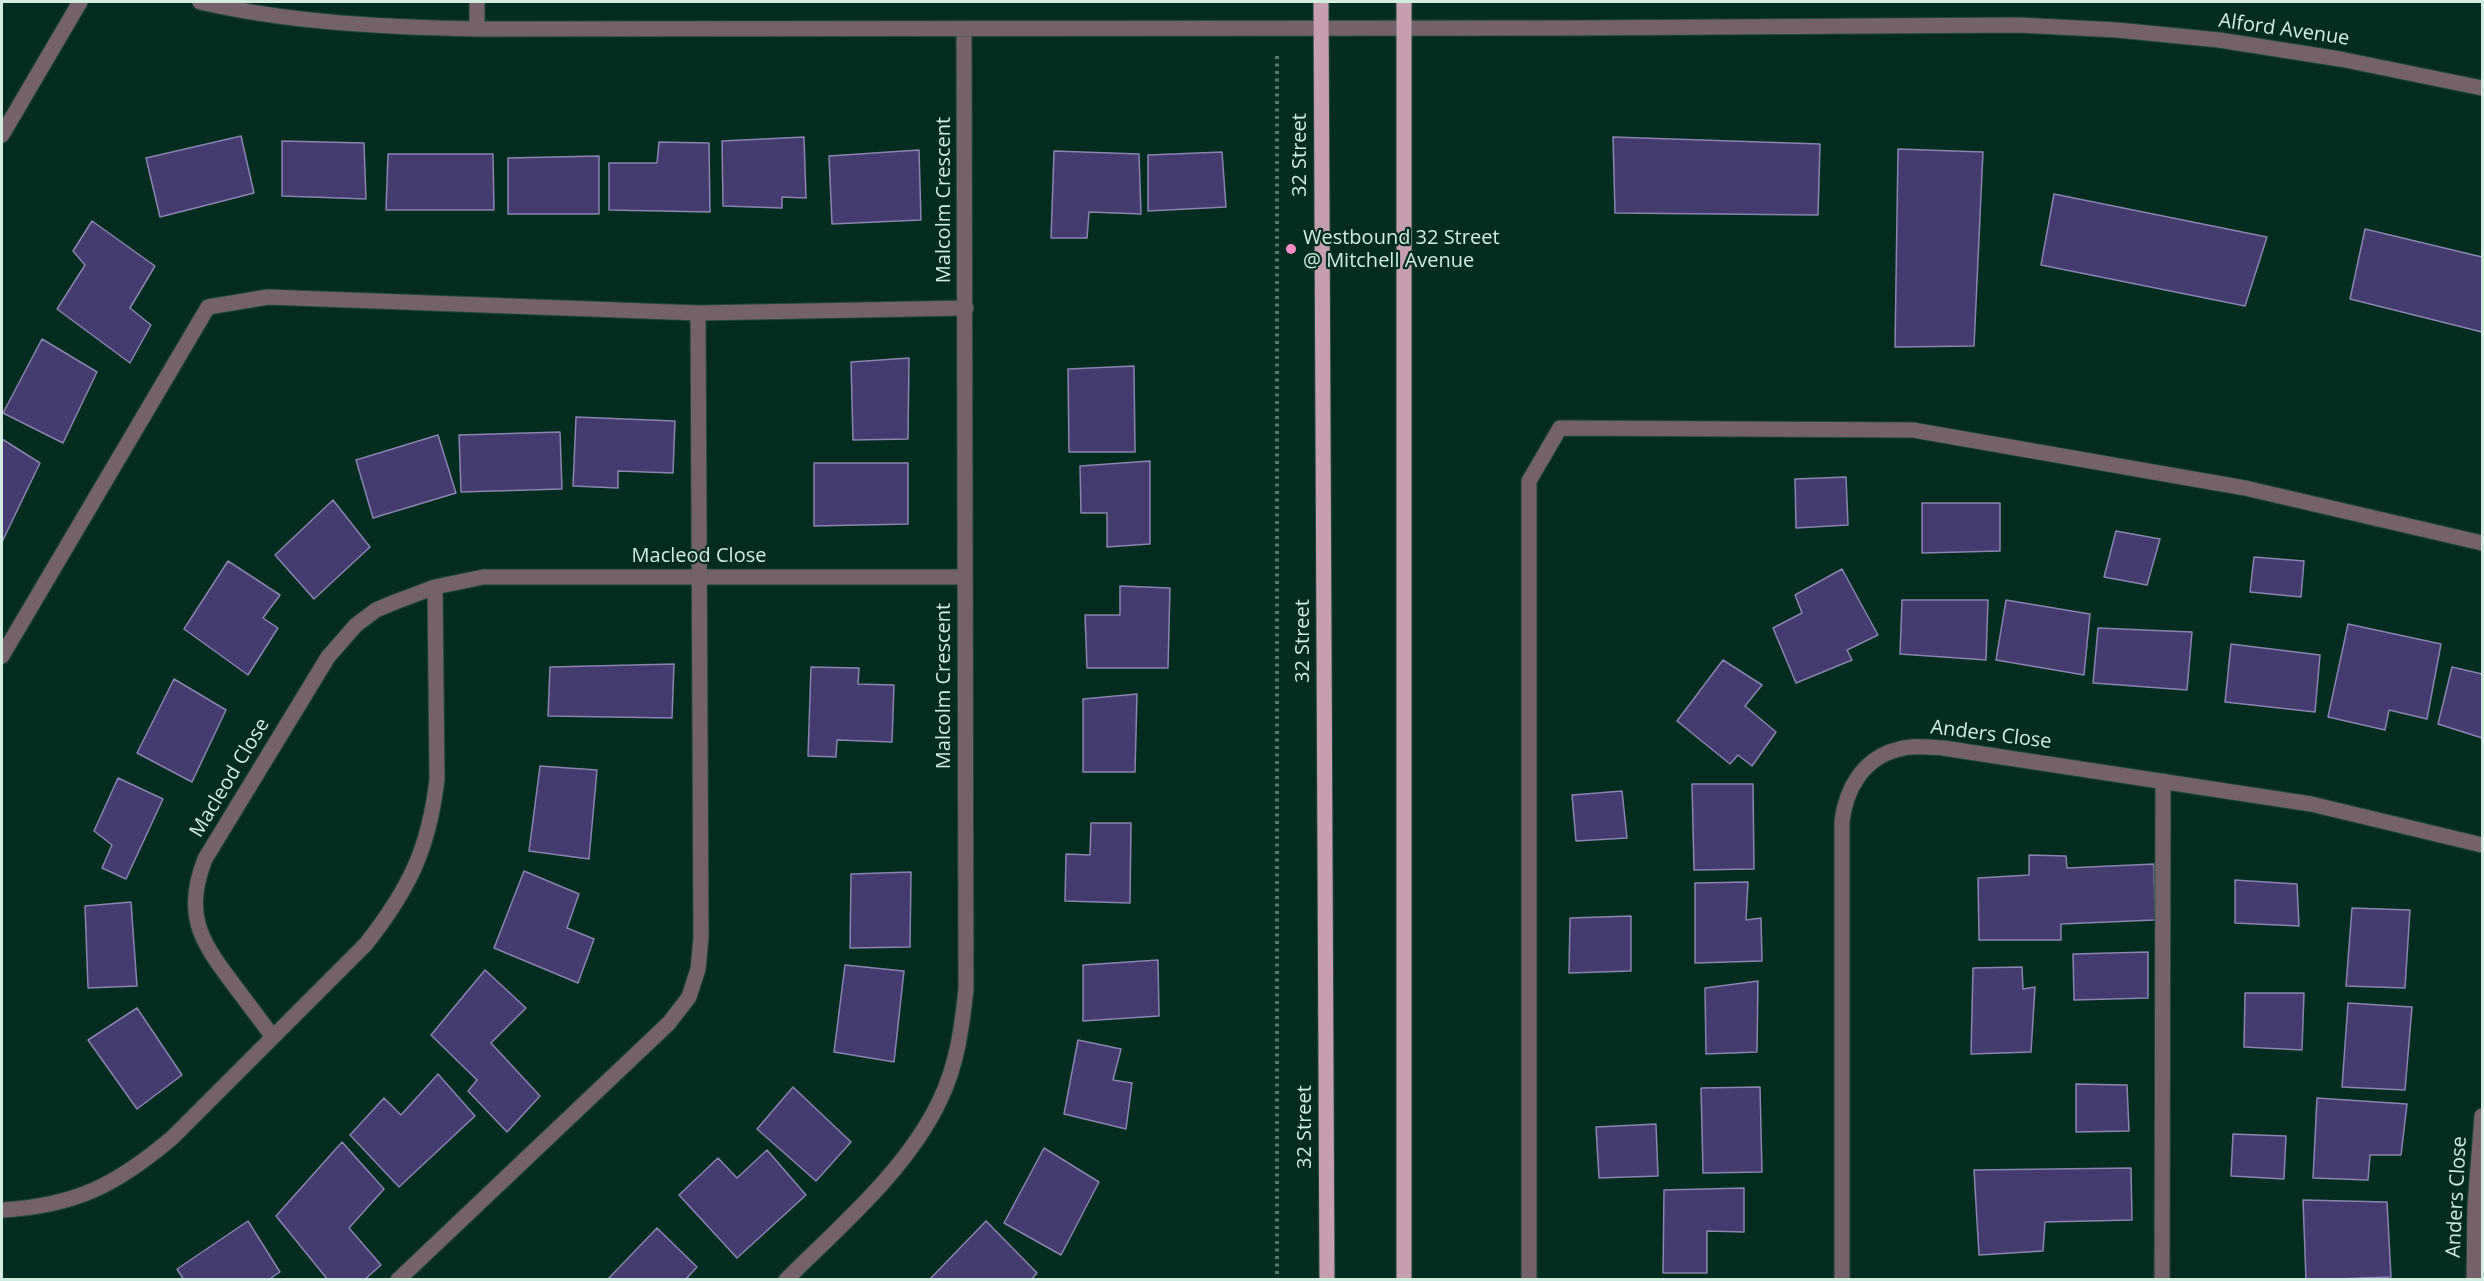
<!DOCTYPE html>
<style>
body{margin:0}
#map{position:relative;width:2484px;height:1281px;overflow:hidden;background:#022c20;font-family:"Open Sans",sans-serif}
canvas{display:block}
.frame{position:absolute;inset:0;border:3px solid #d2ece2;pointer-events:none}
</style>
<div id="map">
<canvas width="2484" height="1281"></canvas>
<div class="frame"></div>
</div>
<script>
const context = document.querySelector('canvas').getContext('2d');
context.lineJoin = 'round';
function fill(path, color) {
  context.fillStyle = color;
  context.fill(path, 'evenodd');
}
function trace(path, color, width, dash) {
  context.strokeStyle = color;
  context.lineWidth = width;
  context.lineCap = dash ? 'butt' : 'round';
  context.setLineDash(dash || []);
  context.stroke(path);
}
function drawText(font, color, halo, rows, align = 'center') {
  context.font = font + ' "Open Sans",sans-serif';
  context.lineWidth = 4.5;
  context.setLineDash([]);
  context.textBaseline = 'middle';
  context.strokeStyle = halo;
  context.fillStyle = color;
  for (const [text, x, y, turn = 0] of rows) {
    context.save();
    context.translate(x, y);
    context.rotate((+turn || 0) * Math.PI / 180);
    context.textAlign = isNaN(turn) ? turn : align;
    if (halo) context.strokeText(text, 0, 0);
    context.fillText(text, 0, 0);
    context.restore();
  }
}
const building = new Path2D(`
 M241,136L254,193L160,217L146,158Z
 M804,137L806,198L782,197V208L723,206L722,141Z
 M1613,137L1820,144L1818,215L1615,213Z
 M282,141L364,143L366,199L282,196Z
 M659,142L709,143L710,212L609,210V163H657Z
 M1898,149L1983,152L1974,346L1895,347Z
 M919,150L921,220L832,224L829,156Z
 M1054,151L1139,154L1141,214L1089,212L1087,238H1051Z
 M1222,152L1226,207L1148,211V155Z
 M388,154H493L494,210H386Z
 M599,156V214H508V158Z
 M2054,194L2267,237L2245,306L2041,265Z
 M92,221L155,266L130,308L151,325L130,363L57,309L85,265L73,251Z
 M2365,229L2482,257V332L2350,299Z
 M42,339L97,372L63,443L3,413Z
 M909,358L908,439L853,440L851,362Z
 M1134,366L1135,452H1069L1068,369Z
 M576,417L675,421L673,473L618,471V488L573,486Z
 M560,432L562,489L461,492L459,435Z
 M438,435L456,493L373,518L356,460Z
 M2,439L40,463L2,542Z
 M1150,461V544L1107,547V513H1081L1080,466Z
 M814,463H908V524L814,526Z
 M1846,477L1848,525L1796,528L1795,479Z
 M333,500L370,547L314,599L275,555Z
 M1922,503H2000V551L1922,553Z
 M2116,531L2160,539L2147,585L2104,577Z
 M2254,557L2304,561L2301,597L2250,592Z
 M228,561L280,595L263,618L278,628L248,675L184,629Z
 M1842,569L1878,635L1847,650L1852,660L1796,683L1773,628L1802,613L1795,595Z
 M1120,586L1170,588L1168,668H1087L1085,615H1120Z
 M1902,600H1988L1986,660L1900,654Z
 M2006,600L2090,614L2084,675L1996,660Z
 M2348,624L2441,644L2427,719L2389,710L2385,730L2328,717Z
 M2098,628L2192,632L2187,690L2093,683Z
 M2231,644L2320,655L2315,712L2225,702Z
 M1723,660L1762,685L1745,706L1776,732L1752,766L1738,755L1730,764L1677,721Z
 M674,664L672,718L548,716L550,667Z
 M811,667L859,668L858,684L894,685L892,742L837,740L836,757L808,756Z
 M2452,667L2482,674V738L2438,724Z
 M174,679L226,710L192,782L137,753Z
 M1137,694L1135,772H1083V699Z
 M540,766L597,770L589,859L529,851Z
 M118,778L163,799L126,879L102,868L112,845L94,831Z
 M1692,784H1753L1754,869L1694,870Z
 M1622,791L1627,838L1576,841L1572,795Z
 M1091,823H1131L1130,903L1065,901L1066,854L1090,855Z
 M2029,855L2066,856L2067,868L2154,864L2155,920L2061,924V940H1979L1978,878L2029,875Z
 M524,871L579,894L567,928L594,939L578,983L494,948Z
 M911,872L910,947L850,948L851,874Z
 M2235,880L2297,884L2299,926L2235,923Z
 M1748,882L1746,920L1761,918L1762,961L1695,963V883Z
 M131,902L137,986L88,988L85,906Z
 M2352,908L2410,910L2405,988L2346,986Z
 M1631,916V971L1569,973L1570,918Z
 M2148,952V998L2074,1000L2073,954Z
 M1158,960L1159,1016L1083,1021V965Z
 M845,965L904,971L894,1062L834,1052Z
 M2022,967L2023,989L2035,987L2031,1052L1971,1054L1973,968Z
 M485,970L526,1008L491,1043L540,1096L507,1132L468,1091L477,1080L431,1035Z
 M1758,981L1757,1052L1706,1054L1705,988Z
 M2245,993H2304L2302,1050L2244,1047Z
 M2348,1003L2412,1007L2405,1090L2342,1087Z
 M137,1008L182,1075L137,1109L88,1040Z
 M1078,1040L1121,1049L1113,1080L1132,1083L1126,1129L1064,1114Z
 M438,1074L475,1116L399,1187L350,1135L384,1098L401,1115Z
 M2076,1084L2127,1085L2129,1131L2076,1132Z
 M793,1087L851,1142L816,1181L757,1129Z
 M1760,1087L1762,1172L1703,1173L1701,1088Z
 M2317,1098L2407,1104L2401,1155H2370L2368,1180L2313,1178Z
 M1656,1124L1658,1176L1599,1178L1596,1127Z
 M2233,1134L2286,1136L2284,1179L2231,1176Z
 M342,1142L384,1189L349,1228L381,1265L364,1280H328L276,1216Z
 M1044,1148L1099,1182L1061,1255L1004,1223Z
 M767,1150L806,1195L737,1258L679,1195L718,1158L737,1178Z
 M2131,1168L2132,1220L2045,1222L2043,1251L1979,1255L1974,1170Z
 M1744,1188V1232L1707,1231V1273H1663L1664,1190Z
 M2303,1200L2387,1202L2391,1277L2306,1280Z
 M248,1221L280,1272L268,1280H184L177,1269Z
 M986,1221L1037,1273L1031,1280H929Z
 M657,1228L697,1267L685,1280H607Z`);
fill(building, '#443b6f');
trace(building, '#8a85af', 1.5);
const minor = new Path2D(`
 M200,2C291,23 384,27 477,29L1568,28L2018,25L2117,30L2219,40L2340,59L2482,88
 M477,2V29
 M2,135L80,2
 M2,656L208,307L268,297L698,313L966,308
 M273,1037C259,1018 245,1000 231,981C199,939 184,912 205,859L328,657L356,625L376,610L395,602L435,587L483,577H965
 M2,1210C76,1206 118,1184 173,1137L366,944C409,889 429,849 437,779L435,587
 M398,1280L669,1023L689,997L698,969L701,938L698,313
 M786,1280C840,1226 907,1170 940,1100C957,1065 962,1027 966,989L964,30
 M1529,1280V481L1560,428L1913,430L2245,488L2482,543
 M1842,1280V821C1846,789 1863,759 1896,750C1911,745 1928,747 1943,748L2311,804L2482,845
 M2162,1280L2163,781
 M2474,1280L2475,1206L2482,1116`);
const major = new Path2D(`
 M1321,2L1327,1280
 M1404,1280V2`);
trace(minor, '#1f473b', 17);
trace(major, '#1f473b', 17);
trace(new Path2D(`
 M1277,56V1280`), '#54786d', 4, [3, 4.5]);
trace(minor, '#75616a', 15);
trace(major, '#c69eb0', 15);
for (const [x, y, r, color] of [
 [1291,249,6,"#fb8fc5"]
]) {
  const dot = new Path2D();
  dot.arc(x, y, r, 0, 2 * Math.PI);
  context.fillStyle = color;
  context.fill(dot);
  trace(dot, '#022c20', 2);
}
drawText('20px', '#d2ece2', '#022c20', [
 ["Alford Avenue",2284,30,8],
 ["32 Street",1300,155,-90],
 ["Malcolm Crescent",944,200,-90],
 ["Macleod Close",699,556],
 ["32 Street",1303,641,-90],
 ["Malcolm Crescent",944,686,-90],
 ["Anders Close",1991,735,7],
 ["Macleod Close",230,778,-59],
 ["32 Street",1305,1127,-90],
 ["Anders Close",2457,1197,-87]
]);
drawText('20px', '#d2ece2', '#022c20', [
 ["Westbound 32 Street",1303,238],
 ["@ Mitchell Avenue",1303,261]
], 'left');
</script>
